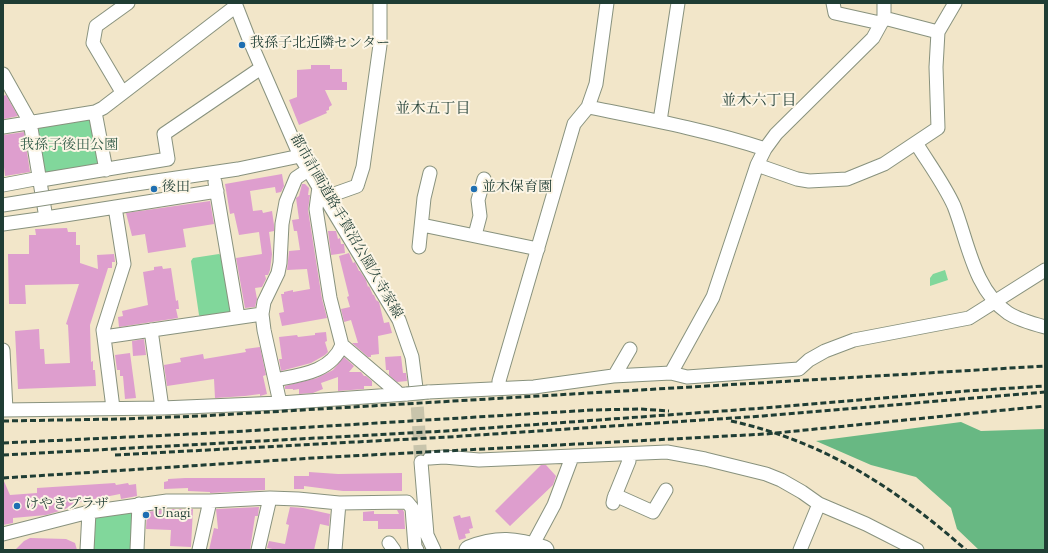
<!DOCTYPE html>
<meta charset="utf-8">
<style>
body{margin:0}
#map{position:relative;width:1048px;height:553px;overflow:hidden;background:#f2e6c9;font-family:"Sorts Mill Goudy",serif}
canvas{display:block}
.frame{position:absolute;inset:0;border:4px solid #1f3d34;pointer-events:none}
</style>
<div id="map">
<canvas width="1048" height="553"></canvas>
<div class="frame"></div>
</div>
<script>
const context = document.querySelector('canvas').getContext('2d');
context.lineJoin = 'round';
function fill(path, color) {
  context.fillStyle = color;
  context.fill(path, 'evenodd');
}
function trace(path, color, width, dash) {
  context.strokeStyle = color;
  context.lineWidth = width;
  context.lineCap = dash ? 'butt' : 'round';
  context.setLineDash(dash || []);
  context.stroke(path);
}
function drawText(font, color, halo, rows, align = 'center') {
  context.font = font + ' "Sorts Mill Goudy","Noto Serif JP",serif';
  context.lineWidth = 4;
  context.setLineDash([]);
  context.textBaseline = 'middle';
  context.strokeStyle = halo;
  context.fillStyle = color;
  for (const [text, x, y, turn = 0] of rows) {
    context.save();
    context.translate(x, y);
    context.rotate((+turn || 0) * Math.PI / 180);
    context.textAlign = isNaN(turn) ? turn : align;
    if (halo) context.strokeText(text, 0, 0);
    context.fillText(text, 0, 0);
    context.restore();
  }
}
fill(new Path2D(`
 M90,118L101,168L46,176L38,130L41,126Z
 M219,254L224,258L232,310L228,315L203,319L199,315L191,261L193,258Z
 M945,270L948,280L930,286V278L933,274Z
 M135,512L133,550H91L92,517Z`), '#81d79b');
fill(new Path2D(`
 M961,422L981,431L1045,429V550H979L957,529L951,508L916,477L871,465L816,441Z`), '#68b883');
fill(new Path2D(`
 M311,65H330V69H342V82H347V90H325L332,105L329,107V110L326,111L327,113L299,125L289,100L297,97V70L311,69Z
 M6,95L18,116L4,119L3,118V96Z
 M24,132L30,172L5,176L3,158V135Z
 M282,174L284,186L281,192L276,193L275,187L250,191L253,211L262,210L263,213L272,211L274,225V231L269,232L272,254L270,270L268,275H265L266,279L262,287L255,288L257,299L255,307L245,308L236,258L262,254L259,232L239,235L234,213L230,214L225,184Z
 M302,184H305L309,188L308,195H310L308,210L322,299L327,318L282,326L279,313L284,312L281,294H284V292L293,290V292L310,289L307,269L287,270L289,251L300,250L297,231H294L292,220L299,219L296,198L299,196Z
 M210,201L214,224L183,229L186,247L148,253L145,234L132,236L126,213Z
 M67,228L68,232H76V245H80V263L98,269L97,255L114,254L115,262H112V268H108L90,325L91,362L93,361V370H95L96,386L18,389L15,331L39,329L40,349H44L45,364L70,363L68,325L66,324L79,284L25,285L26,304H9L8,254H29V235H36L35,229Z
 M328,231H336L338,239L340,238L341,244H344L345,253L331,255Z
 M349,253L353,263L355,262L359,271H360L366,280L368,287L369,286L373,295H374L376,300L379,302L384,323L389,322L392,333L378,336L379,354L371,355V357H368L352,343H358L351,320L344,322L341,309L350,307L347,297L349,296L339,256Z
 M162,266L163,269L171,268L176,301L178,300L179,309H176L178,318L119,327L118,317L123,316L122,311L148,305L143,272L154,270V267Z
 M326,332L327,341L325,342L328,352L325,355L311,363L281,371L279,359H282L279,337L297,335L298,337L315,335V333Z
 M144,339L146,355L133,356L132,341Z
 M260,347L266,375L263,376L267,394L260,396V394L245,396L215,398L214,379L167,386L164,365L181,362L180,358L203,354L204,359L246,352L245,349Z
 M130,353L136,398L125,399L123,376H120V370H117L115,355Z
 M401,356L403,373H406L407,381L397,382L389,375V370H386L385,357Z
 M344,357L354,366L349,372H361L364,376H366L372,381V386H364V389L338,391V377L321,383L323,389L313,393L299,394V389L293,390V389H285V386L317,378L333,370Z
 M541,465H546L556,476L553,485L510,526L495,511Z
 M309,472L338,474L402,473V491H343L304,486V489H294V476H309Z
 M185,478H265V490L210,493V492L188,491V488L164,489V482L168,481V479Z
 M3,479L10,495L37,493V488L115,483L116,485L128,483L129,485L136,484L137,496L121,499L120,494L79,502L63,510L46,515L13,518V523L3,525Z
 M259,507L258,516H255L250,550H209L214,528L218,529L216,509Z
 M290,507L303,508L330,514L329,526L320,524L314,550H278L267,548L269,541L285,544L289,525L286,524Z
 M168,509H193L191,547L170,546L171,530L146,529L147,512Z
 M397,510H403L404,512L405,529H378V521H363V512L374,511V514H399Z
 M460,515L461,518L470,516L473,528L469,529L470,533L465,534L466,538L459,540L453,517Z
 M30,538L66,539L75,543L77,550H15L24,541Z`), '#de9ece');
trace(new Path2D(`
 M416,388L421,462`), '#c8c4ab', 13, [13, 6]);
const minor = new Path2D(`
 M235,3L249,39L300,156L399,320L412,357L416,388
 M833,3L835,13L880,23
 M884,18L938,32
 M3,74L30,122L46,218L217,191
 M122,92L93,43L96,26L128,3
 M588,107C647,119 707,130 765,149
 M660,121L678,3
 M3,127L95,112
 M916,143C929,164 944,184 954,206C968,242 974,290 1008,313C1017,319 1034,324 1045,327
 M757,165L797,179L809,181L847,179L884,164L938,128L936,67L938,32L955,3
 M106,170L95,112L103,108L236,6
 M41,180L168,159L164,134L261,68
 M215,182L238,317
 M3,185L40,178
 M129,185L238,169L300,156
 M319,187L316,209L330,298L342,345L396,391L397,394
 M326,197L357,186L363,167L380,45V3
 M115,207L124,264L103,330L104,337L262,314
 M3,224L46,218
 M422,225L538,249
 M475,235L480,216L478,200L484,179
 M419,247L424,198L430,173
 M151,330L162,408
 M104,337L113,408
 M3,350L6,410
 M671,373L713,297L757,165L765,149L776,134L873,38L884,18V3
 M616,376V373L630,349
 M275,380C301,375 331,372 342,345
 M499,388V381L574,124L588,107L596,84L607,3
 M428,392L534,387L613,376L671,373L687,377L799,369L809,360L825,351L854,340L969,318L1045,270
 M280,403L264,330L262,314L264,302L278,273L280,263L282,224L286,202L296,178L308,170
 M3,410L162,408L280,403L407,394
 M430,458L444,457L479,460L667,452L705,459L766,474L781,480L802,492L819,504L866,524L917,550
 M421,462L427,535L434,550
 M615,495L653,512L666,490
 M613,503L614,498L629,461L628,454
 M3,534L89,512L167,501H210L270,498L298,499L339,503L407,502L412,508L415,547L417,550
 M389,543L394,550
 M532,546L554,505L572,457
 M87,550L89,512
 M137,550L139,504
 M199,550L210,501
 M258,550L270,498
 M335,550L339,503
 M800,550L819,504`);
const highway = new Path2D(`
 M469,550C497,539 516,541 544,550`);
trace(minor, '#88927e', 15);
trace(highway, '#88927e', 21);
trace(minor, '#fff', 13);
trace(highway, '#fff', 19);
trace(new Path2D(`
 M3,421L119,419L201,416L1045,366
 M731,421C823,441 896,488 966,550
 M3,443L212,433L593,410L641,409L669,411
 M3,455L446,431L764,408L966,391L1045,386
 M115,455L448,437L763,416L1045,392
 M3,478L313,458L766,434L1045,406`), '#1f3d34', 3, [6, 3]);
const minorBridge = new Path2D(`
 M3,205L129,185
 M407,394L428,392`);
trace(minorBridge, '#88927e', 15, []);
trace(minorBridge, '#fff', 13);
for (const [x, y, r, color] of [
 [242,45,4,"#1f6fb2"],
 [154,189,4,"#1f6fb2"],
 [474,189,4,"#1f6fb2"],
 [17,506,4,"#1f6fb2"],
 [146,515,4,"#1f6fb2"]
]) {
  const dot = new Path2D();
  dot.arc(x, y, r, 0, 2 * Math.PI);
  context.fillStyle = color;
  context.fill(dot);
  trace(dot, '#fcf5e5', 1.5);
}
drawText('14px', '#1f3d34', '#fcf5e5', [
 ["我孫子北近隣センター",250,45],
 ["後田",162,189],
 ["並木保育園",482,189],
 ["けやきプラザ",25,506],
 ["Unagi",154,515]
], 'left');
drawText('14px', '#335c49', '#fcf5e5', [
 ["我孫子後田公園",69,147]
]);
drawText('14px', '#1f3d34', '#fcf5e5', [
 ["都市計画道路手賀沼公園久寺家線",345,227,60]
]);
drawText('15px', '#1f3d34', '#fcf5e5', [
 ["並木六丁目",759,102],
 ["並木五丁目",433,110]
]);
</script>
